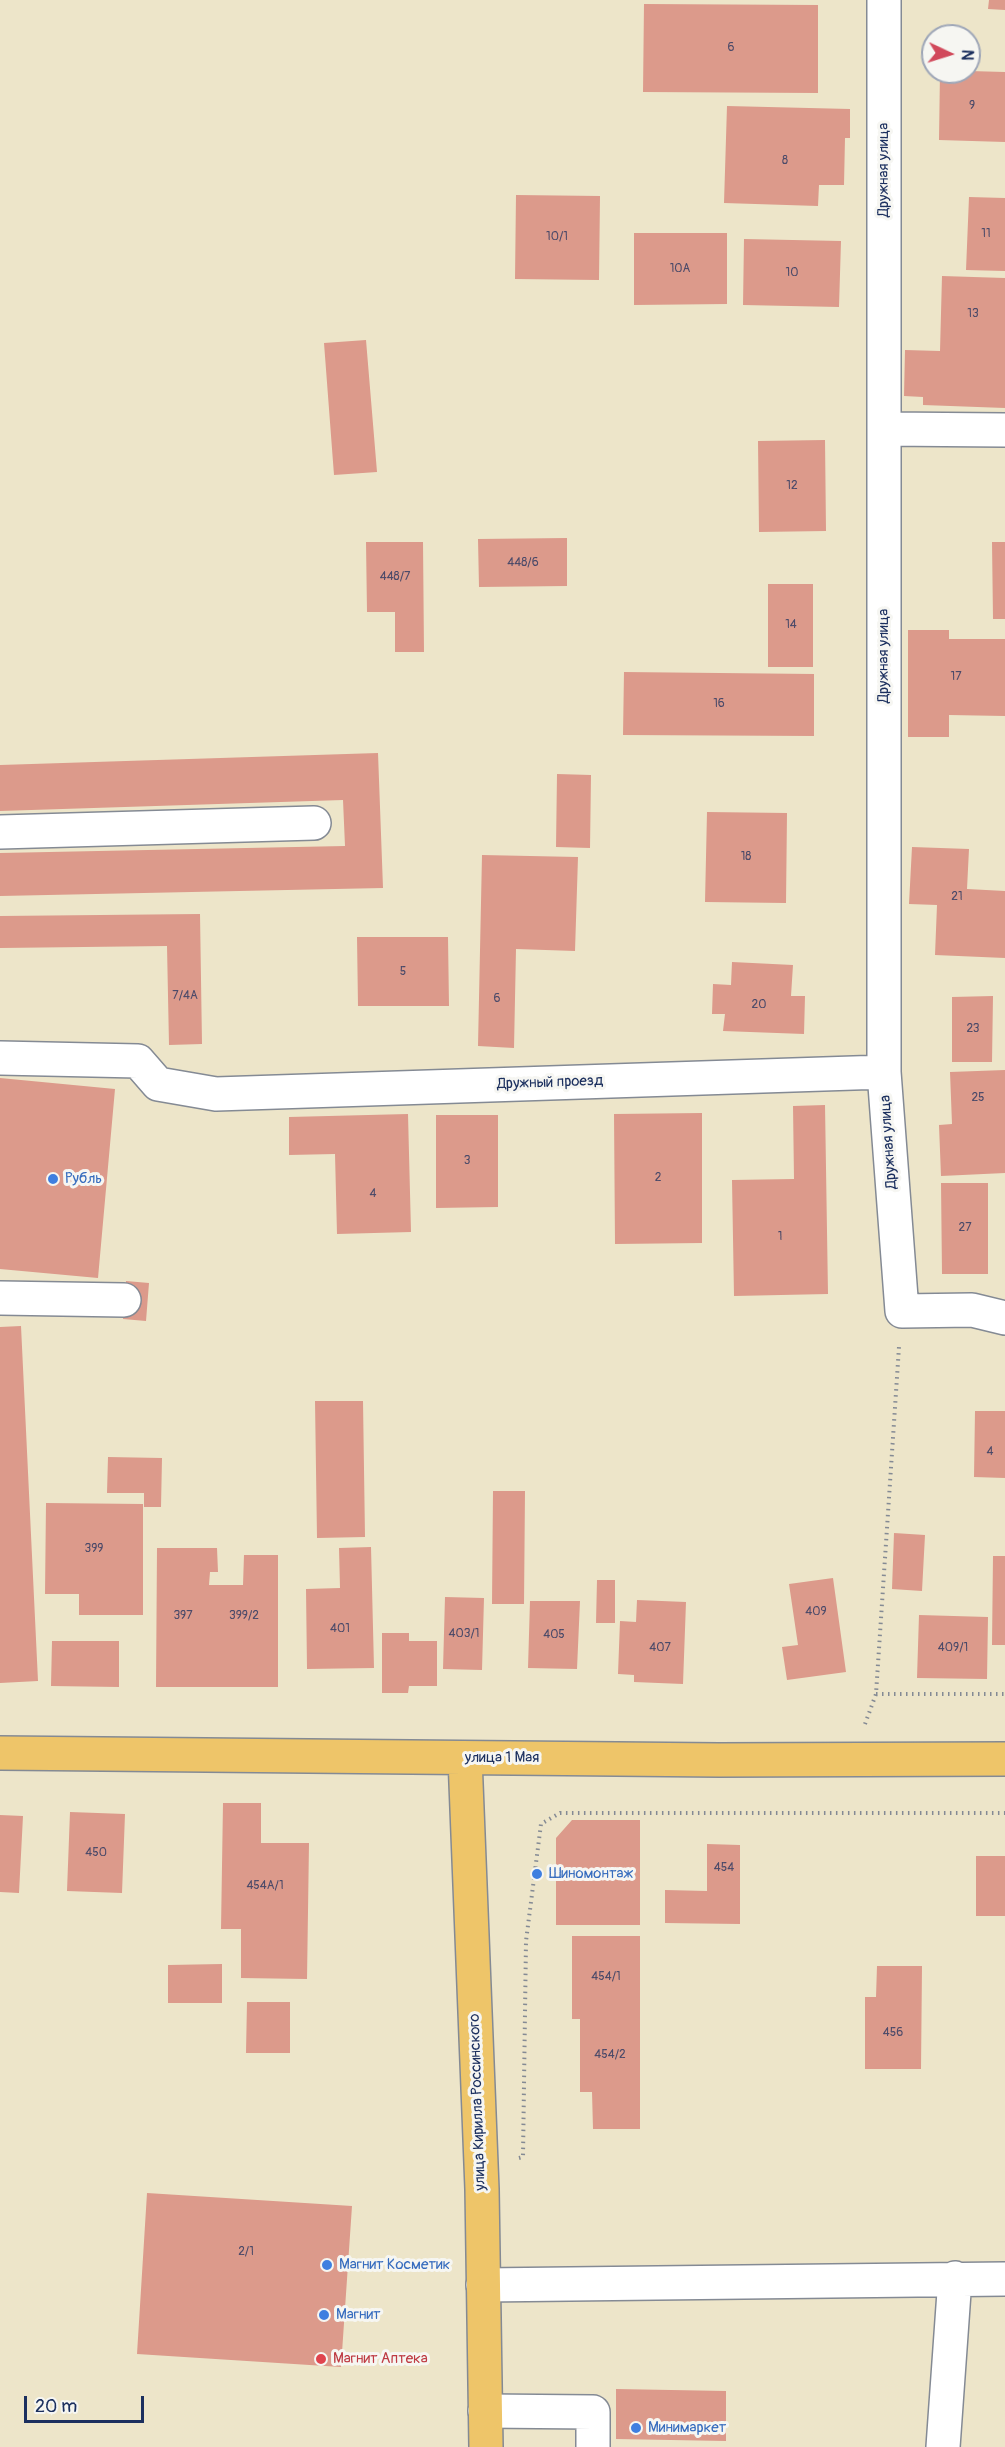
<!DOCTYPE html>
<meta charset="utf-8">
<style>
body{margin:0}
#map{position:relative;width:1005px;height:2447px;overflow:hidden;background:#ede5c9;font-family:Pangolin,sans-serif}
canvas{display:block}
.north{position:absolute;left:921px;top:24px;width:60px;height:60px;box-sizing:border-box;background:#f6f6f2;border:2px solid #9ea6b7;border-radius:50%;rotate:94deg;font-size:16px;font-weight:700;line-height:24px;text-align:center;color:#1b2f5e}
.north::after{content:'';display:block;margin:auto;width:21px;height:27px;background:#d1495b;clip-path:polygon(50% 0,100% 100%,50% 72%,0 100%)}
.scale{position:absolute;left:24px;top:2396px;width:120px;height:27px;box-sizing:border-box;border:3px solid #1b2f5e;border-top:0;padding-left:8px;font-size:18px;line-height:21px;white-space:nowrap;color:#1b2f5e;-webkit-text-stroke:4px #f6f6f2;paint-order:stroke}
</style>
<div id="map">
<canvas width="1005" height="2447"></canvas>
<div class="north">N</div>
<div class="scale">20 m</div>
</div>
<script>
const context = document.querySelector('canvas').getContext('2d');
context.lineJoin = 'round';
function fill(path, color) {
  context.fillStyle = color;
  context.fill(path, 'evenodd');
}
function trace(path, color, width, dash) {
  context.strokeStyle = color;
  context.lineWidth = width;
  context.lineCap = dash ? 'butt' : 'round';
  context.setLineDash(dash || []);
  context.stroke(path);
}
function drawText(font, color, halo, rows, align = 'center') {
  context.font = font + ' Pangolin,sans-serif';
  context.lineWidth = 6;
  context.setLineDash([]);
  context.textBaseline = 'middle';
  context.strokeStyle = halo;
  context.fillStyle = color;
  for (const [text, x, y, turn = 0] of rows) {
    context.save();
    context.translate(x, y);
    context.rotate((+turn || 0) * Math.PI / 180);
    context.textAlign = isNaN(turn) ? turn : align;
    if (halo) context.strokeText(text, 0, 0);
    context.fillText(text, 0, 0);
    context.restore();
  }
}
fill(new Path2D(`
 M989,0H1005V10L988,9Z
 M644,4L818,5V93L643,92Z
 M969,71L1005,72V142L939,140L940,72Z
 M727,106L850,109V138H845L844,185H819L818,206L724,203Z
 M516,195L600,196L599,280L515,279Z
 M969,197L1005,198V271L966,270Z
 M634,233H727V304L634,305Z
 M744,239L841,241L839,307L743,305Z
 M942,276L1005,278V408L923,405V397L904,396L905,350L940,351Z
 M366,340L377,472L334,475L324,343Z
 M825,440L826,531L759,532L758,441Z
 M567,538V586L479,587L478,539Z
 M366,542H423L424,652H395V612H367Z
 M992,542H1005V619H993Z
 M768,584H813V667H768Z
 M908,630H949V639H1005V716L949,715V737H908Z
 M624,672L814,674V736L623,735Z
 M378,753L383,888L0,896V853L345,846L343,800L0,811V765Z
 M557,774L591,775L590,848L556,847Z
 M707,812L787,813L786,903L705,902Z
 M912,847L969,849L967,889L1005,891V958L935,955L937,905L909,904Z
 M482,855L578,857L575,951L516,949L514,1048L478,1046Z
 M200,914L202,1044L169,1045L167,946L0,948V916Z
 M357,937H448L449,1006H358Z
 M732,962L793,965L791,996H805L804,1034L723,1031L725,1014H712L713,984L731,985Z
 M993,996L992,1062H952V997Z
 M1005,1070V1173L941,1176L939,1125L952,1124L950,1072Z
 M0,1078L115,1089L98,1278L0,1269Z
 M825,1105L828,1294L734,1296L732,1180L794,1179L793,1106Z
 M702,1113V1243L615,1244L614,1114Z
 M408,1114L411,1232L337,1234L335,1154L289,1155V1117Z
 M436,1115H498V1207L436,1208Z
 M941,1183H988V1274H942Z
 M126,1281L149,1283L146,1321L123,1319Z
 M21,1326L38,1681L0,1683V1327Z
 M315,1401H363L365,1537L317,1538Z
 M975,1411H1005V1478L974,1477Z
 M108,1457L162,1458L161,1507H144V1493H107Z
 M493,1491H525L524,1604H492Z
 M46,1503L143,1504V1615H79V1594H45Z
 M894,1533L925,1535L922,1591L892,1589Z
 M371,1547L374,1668L307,1669L306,1589L340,1588L339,1548Z
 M157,1548H217L218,1572H210L209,1585H243L244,1555H278V1687H156Z
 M993,1556H1005V1645H992Z
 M833,1578L846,1672L787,1680L782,1647L798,1645L789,1584Z
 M597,1580H615V1623H596Z
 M445,1597L484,1598L482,1670L443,1669Z
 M637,1600L686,1602L683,1684L634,1682V1675L618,1674L620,1621L636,1622Z
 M530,1601H580L577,1669L528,1668Z
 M919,1615L988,1617L987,1679L917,1678Z
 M382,1633H409V1641H437V1686H409L408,1693H382Z
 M52,1641H119V1687L51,1686Z
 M223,1803H261V1843H309L307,1979L241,1978V1929H221Z
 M70,1812L125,1814L122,1893L67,1891Z
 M0,1815L23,1816L19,1893L0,1892Z
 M572,1820H640V1925H556V1838Z
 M707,1844L740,1845V1924L665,1923V1890L707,1891Z
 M976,1856H1005V1916H976Z
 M572,1936H640V2129H593L592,2092H580V2019H572Z
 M222,1964V2003H168V1965Z
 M877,1966H922L921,2069H865V1997H876Z
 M247,2002H290V2053H246Z
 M147,2193L352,2206L341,2367L137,2354Z
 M616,2389L726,2391V2441L616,2439Z`), '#dc9a8b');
const minor = new Path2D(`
 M884,0V1072L902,1311L972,1310L1005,1318
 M884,429L1005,430
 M0,832L314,823
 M0,1058L138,1061L158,1084L216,1094L884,1072
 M0,1298L124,1300
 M483,2285L1005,2279
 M485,2411L593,2412V2447
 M943,2447L955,2278`);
const major = new Path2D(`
 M0,1753L719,1760L1005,1759
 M465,1758L482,2189L486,2447`);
trace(minor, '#848a94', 36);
trace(major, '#848a94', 36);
trace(new Path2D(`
 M876,1694H1005
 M865,1724L876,1694L899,1347
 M519,2158L523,2157L526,1941L541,1824L560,1813H1005`), '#848a94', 4, [1.5, 4.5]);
trace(minor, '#fff', 33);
trace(major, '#eec569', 33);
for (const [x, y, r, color] of [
 [53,1179,6,"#3f7fe0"],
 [537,1874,6,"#3f7fe0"],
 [327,2265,6,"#3f7fe0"],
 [324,2315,6,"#3f7fe0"],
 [321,2359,6,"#e0444e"],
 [636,2428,6,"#3f7fe0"]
]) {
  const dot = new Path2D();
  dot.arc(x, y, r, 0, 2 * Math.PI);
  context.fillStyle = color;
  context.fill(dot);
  trace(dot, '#f6f6f2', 2);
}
drawText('12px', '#4b4a69', null, [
 ["6",731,48],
 ["9",972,106],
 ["8",785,161],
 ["11",986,234],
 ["10/1",557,237],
 ["10А",680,269],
 ["10",792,273],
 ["13",973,314],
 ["12",792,486],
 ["448/6",523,563],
 ["448/7",395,577],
 ["14",791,625],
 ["17",956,677],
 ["16",719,704],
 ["18",746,857],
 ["21",957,897],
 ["5",403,972],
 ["7/4А",185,996],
 ["6",497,999],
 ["20",759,1005],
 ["23",973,1029],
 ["25",978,1098],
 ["3",467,1161],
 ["2",658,1178],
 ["4",373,1194],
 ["27",965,1228],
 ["1",780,1237],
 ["4",990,1452],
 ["399",94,1549],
 ["409",816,1612],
 ["397",183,1616],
 ["399/2",244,1616],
 ["401",340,1629],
 ["403/1",464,1634],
 ["405",554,1635],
 ["407",660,1648],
 ["409/1",953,1648],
 ["450",96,1853],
 ["454",724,1868],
 ["454А/1",265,1886],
 ["454/1",606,1977],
 ["456",893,2033],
 ["454/2",610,2055],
 ["2/1",246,2252]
]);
drawText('15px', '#1b2f5e', '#f6f6f2', [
 ["Дружная улица",884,170,-90],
 ["Дружная улица",884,656,-90],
 ["Дружный проезд",550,1083,-2],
 ["Дружная улица",889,1142,-94],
 ["улица 1 Мая",502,1758],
 ["улица Кирилла Россинского",478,2102,-92]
]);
drawText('15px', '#366cbe', '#f6f6f2', [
 ["Рубль",65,1179],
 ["Шиномонтаж",549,1874],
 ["Магнит Косметик",339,2265],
 ["Магнит",336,2315],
 ["Минимаркет",648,2428]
], 'left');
drawText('15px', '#be3a42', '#f6f6f2', [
 ["Магнит Аптека",333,2359]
], 'left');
</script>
